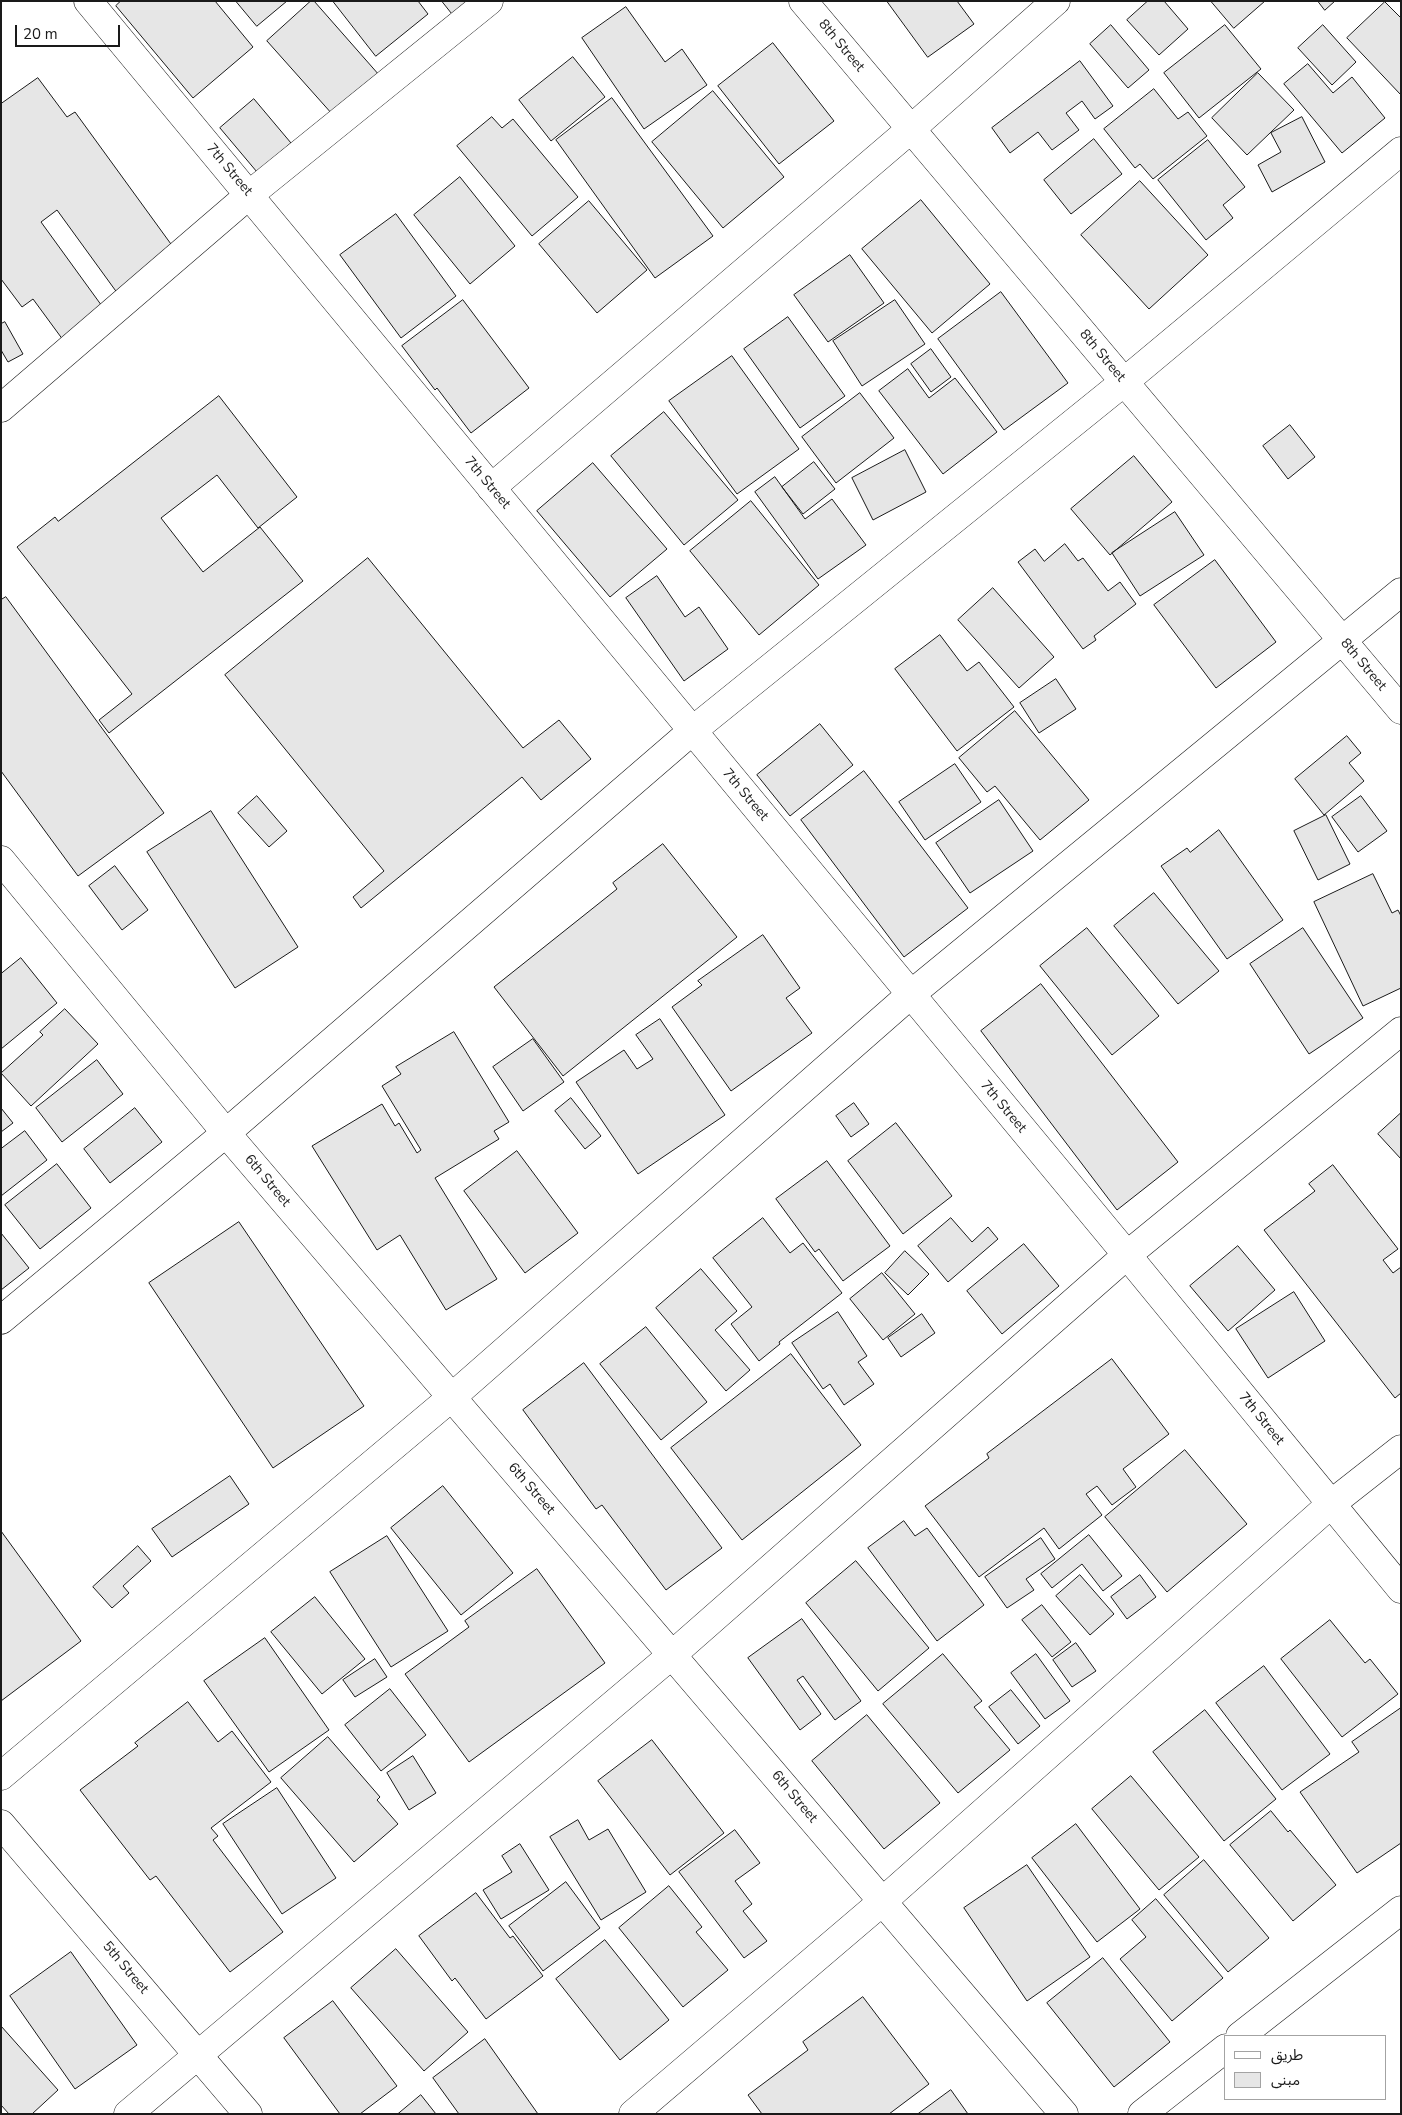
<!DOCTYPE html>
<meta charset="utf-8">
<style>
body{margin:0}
#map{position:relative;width:1402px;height:2115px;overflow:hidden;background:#fff;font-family:"Nunito Sans","Noto Sans Arabic",sans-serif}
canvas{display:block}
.frame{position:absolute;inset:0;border:2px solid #1a1a1a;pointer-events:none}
.legend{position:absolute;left:1224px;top:2035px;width:162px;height:65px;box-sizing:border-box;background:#fff;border:1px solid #a3a3a3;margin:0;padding:6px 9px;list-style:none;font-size:15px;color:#1a1a1a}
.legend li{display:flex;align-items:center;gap:10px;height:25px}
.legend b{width:25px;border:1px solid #a3a3a3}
.scale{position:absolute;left:15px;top:25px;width:105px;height:22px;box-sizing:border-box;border:2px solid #1a1a1a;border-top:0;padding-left:6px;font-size:15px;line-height:18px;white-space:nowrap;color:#1a1a1a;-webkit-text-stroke:4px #fff;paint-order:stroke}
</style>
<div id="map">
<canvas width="1402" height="2115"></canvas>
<div class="frame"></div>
<ul class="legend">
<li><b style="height:6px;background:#fff"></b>طريق</li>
<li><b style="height:14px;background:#e6e6e6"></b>مبنى</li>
</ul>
<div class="scale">20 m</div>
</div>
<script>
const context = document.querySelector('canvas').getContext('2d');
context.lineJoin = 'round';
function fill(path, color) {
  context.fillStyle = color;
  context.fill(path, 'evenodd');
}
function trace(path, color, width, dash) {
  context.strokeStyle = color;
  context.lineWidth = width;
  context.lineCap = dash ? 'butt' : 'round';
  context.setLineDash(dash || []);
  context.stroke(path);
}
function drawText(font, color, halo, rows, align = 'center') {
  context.font = font + ' "Nunito Sans",sans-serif';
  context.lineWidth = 4;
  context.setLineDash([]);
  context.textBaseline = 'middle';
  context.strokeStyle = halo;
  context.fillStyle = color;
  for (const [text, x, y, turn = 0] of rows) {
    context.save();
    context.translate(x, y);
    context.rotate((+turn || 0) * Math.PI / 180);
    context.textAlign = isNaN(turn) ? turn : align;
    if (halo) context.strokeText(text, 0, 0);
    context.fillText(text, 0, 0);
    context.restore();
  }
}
const building = new Path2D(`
 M121,1H215L253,47L193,98L116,6Z
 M236,1H287L257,26Z
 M311,1H314L387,84L341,124L267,41Z
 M333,1H418L428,14L376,56Z
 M442,1H472L454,16Z
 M887,1H957L974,24L928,57Z
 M1148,1H1164L1188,29L1159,55L1127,20Z
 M1211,1H1265L1234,28Z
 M1318,1H1335L1325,10Z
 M1385,2L1401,18V95L1347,38Z
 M626,7L665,62L682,49L707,85L644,129L582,38Z
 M1111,25L1149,70L1128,88L1090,44Z
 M1225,25L1261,69L1199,118L1164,73Z
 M1323,25L1356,62L1332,85L1298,48Z
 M773,43L834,121L779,164L718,86Z
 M573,57L605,97L551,141L519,100Z
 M1080,61L1113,106L1095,119L1082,101L1066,113L1079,130L1052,150L1038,132L1010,153L992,128Z
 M1308,64L1333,93L1352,77L1385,118L1342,153L1284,84Z
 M1258,73L1294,110L1247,155L1212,118Z
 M38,78L67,117L75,112L176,251L118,294L57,210L41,222L107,313L66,344L33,299L22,307L1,279V104Z
 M1154,89L1178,119L1188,112L1207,136L1153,179L1140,164L1135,168L1104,129Z
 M713,91L784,177L723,228L652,142Z
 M612,98L713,236L655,278L556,140Z
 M254,99L291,143L257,172L220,128Z
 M492,117L502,128L513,119L578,197L532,236L457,146Z
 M1302,117L1325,162L1272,192L1258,165L1281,152L1271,133Z
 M1094,139L1122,174L1071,214L1044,180Z
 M1208,140L1245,187L1223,205L1233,218L1206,240L1158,180Z
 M460,177L515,246L470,284L414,215Z
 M1140,181L1208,255L1149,309L1081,235Z
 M921,200L990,284L932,333L862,249Z
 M589,201L647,270L597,313L539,244Z
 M396,214L456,296L401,338L340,255Z
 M850,255L884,303L828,342L794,295Z
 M1001,292L1068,383L1004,430L938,339Z
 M463,300L529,388L471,433L437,388L435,390L402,346Z
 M895,300L925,344L862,386L833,341Z
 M788,317L845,396L800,428L744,349Z
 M5,322L23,354L8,362L1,350V324Z
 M931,349L951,377L931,392L911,364Z
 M732,356L799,449L737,494L669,401Z
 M908,369L929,398L955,378L997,432L943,474L879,391Z
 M860,393L894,438L836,483L802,437Z
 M219,396L297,497L258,528L217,475L161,518L203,572L260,527L303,581L109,733L99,720L132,694L17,547L55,517L58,521Z
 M664,412L738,500L684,545L611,456Z
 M1290,425L1315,457L1288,479L1263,446Z
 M905,450L926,492L873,520L852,478Z
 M1134,456L1172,502L1110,555L1071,509Z
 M814,462L835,489L803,514L782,487Z
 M593,463L667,549L610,597L537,511Z
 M775,477L805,519L832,499L866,545L818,579L755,492Z
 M751,501L819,585L759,635L690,551Z
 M1175,512L1204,555L1140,596L1112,553Z
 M1065,544L1078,561L1083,558L1108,591L1120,582L1136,604L1094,636L1096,640L1083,649L1018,562L1035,549L1044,561Z
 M368,558L523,748L559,720L591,759L541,800L522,777L361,908L353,897L384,871L225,675Z
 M1215,560L1276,642L1216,688L1154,605Z
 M657,576L685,617L699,607L728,649L684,681L626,598Z
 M993,588L1054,657L1019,688L958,620Z
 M6,597L164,813L78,876L1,771V600Z
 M940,635L967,671L979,662L1014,707L957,751L895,669Z
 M1056,679L1076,709L1039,733L1020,703Z
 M1015,711L1089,800L1040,840L995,786L987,792L959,758Z
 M820,724L853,765L790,816L757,775Z
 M1347,736L1361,753L1349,763L1364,781L1324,815L1295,779Z
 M955,764L981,802L925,840L899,802Z
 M864,771L968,908L904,957L801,820Z
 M257,796L287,831L269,847L238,813Z
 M1361,796L1387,831L1358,852L1332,817Z
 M999,800L1033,851L970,893L936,843Z
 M211,811L298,947L235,988L147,852Z
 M1326,815L1350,864L1318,880L1294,831Z
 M1219,830L1283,920L1227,959L1161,866L1187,848L1190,852Z
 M663,844L737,937L563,1076L494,987L617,889L613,883Z
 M115,866L148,910L122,930L89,886Z
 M1373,874L1392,913L1398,910L1401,916V988L1363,1006L1314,902Z
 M1154,893L1219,971L1178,1004L1114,926Z
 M1087,928L1159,1016L1112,1055L1040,966Z
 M1303,928L1363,1018L1309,1054L1250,964Z
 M763,935L800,988L786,998L812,1033L731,1091L672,1007L702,985L698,981Z
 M21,958L57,1003L1,1049V974Z
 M1041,984L1178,1162L1117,1210L981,1031Z
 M65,1009L98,1044L31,1106L1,1073L43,1035L40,1032Z
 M660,1019L725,1115L638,1174L576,1082L624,1050L637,1069L653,1059L636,1035Z
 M454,1032L509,1122L494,1131L499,1139L435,1178L497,1279L446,1310L400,1235L377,1250L312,1146L382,1104L395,1126L399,1123L417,1153L421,1150L382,1086L401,1074L396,1067Z
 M533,1039L564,1082L523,1111L493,1067Z
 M97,1060L123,1094L62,1142L36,1108Z
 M571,1098L601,1136L585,1149L555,1111Z
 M854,1103L869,1124L851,1137L836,1116Z
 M1,1108L13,1123L1,1132Z
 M135,1108L162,1142L110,1183L84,1149Z
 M1401,1113V1159L1378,1134Z
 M896,1123L952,1196L903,1234L848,1161Z
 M25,1131L47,1160L1,1196V1149Z
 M517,1151L578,1233L525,1273L464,1191Z
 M827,1161L890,1246L843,1281L819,1249L815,1252L776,1199Z
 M57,1164L91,1208L40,1249L5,1205Z
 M1333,1165L1398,1249L1383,1260L1393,1273L1401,1267V1393L1395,1398L1264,1230L1315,1191L1309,1184Z
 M763,1218L790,1253L803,1243L842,1293L779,1342L780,1344L759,1361L731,1324L752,1307L713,1258Z
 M951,1218L972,1242L988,1227L998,1239L948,1282L918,1246Z
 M239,1222L364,1406L273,1468L149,1283Z
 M1,1233L29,1268L1,1290Z
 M1024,1244L1059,1286L1002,1334L967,1291Z
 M1238,1246L1275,1290L1228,1331L1190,1286Z
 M905,1251L929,1274L908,1295L885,1273Z
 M701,1269L737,1311L715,1330L750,1370L726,1391L656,1308Z
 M882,1273L915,1314L883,1340L850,1299Z
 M1294,1292L1325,1341L1268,1378L1236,1329Z
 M838,1312L867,1356L858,1362L874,1384L844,1405L830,1384L823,1389L792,1343Z
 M922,1314L935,1333L901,1357L888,1338Z
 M646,1327L707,1402L661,1440L600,1364Z
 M791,1354L861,1445L742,1540L671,1448Z
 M1112,1359L1169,1434L1123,1469L1136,1487L1112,1505L1097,1486L1086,1494L1102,1515L1059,1549L1044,1528L979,1577L925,1506L989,1458L987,1454Z
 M584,1363L722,1548L666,1590L602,1505L596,1509L523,1410Z
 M1185,1450L1247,1524L1167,1592L1105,1517Z
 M230,1476L249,1504L172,1557L152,1529Z
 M443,1486L513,1573L461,1615L391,1528Z
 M904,1521L915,1536L927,1528L984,1605L937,1641L868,1548Z
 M1,1531L81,1641L1,1701Z
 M1089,1535L1122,1576L1103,1591L1082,1564L1052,1588L1041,1574Z
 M387,1536L448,1631L391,1667L330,1572Z
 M1041,1538L1055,1559L1026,1579L1034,1590L1007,1608L985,1577Z
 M138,1546L151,1561L123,1586L129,1593L112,1608L93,1587Z
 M856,1561L929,1648L878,1691L806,1603Z
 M537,1569L605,1663L469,1762L405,1674L469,1627L465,1621Z
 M1080,1575L1114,1614L1090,1635L1056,1596Z
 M1140,1575L1156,1597L1127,1619L1111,1597Z
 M315,1597L365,1659L322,1694L271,1632Z
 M1042,1605L1071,1642L1052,1657L1022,1620Z
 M802,1619L861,1701L835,1720L803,1676L797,1680L821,1714L800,1730L748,1658Z
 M1330,1620L1365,1663L1370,1659L1398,1694L1342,1737L1281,1659Z
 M265,1638L329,1730L269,1772L204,1681Z
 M1076,1643L1096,1671L1072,1687L1053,1660Z
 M943,1654L982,1701L974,1707L1010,1750L958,1793L883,1704Z
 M1036,1654L1070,1701L1045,1719L1011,1673Z
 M375,1659L387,1677L355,1697L343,1680Z
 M1264,1666L1330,1754L1282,1790L1216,1703Z
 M390,1689L426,1735L381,1771L345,1725Z
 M1011,1690L1040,1726L1018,1744L989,1707Z
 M188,1702L218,1742L232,1731L271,1782L211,1828L218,1836L213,1840L283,1932L230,1972L156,1876L150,1880L80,1790L138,1746L135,1743Z
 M1401,1708V1843L1357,1873L1300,1792L1359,1752L1352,1742Z
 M1205,1710L1276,1799L1224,1841L1153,1752Z
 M867,1715L940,1803L884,1849L812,1761Z
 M328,1737L380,1797L377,1800L398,1824L354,1862L281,1778Z
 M652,1740L724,1833L670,1875L598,1781Z
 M413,1756L436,1793L409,1810L387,1773Z
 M1131,1776L1199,1857L1159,1890L1092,1809Z
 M277,1788L336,1878L282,1914L223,1824Z
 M1271,1811L1288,1832L1290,1830L1336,1885L1293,1921L1230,1845Z
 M578,1820L589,1840L608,1829L646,1892L601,1920L550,1837Z
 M1076,1824L1140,1909L1097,1942L1032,1858Z
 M735,1830L760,1863L735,1881L752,1904L743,1911L767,1941L744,1958L679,1872Z
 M520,1844L549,1890L501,1919L483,1890L512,1872L502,1856Z
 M1204,1860L1269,1938L1228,1972L1164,1895Z
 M1027,1865L1090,1957L1027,2001L964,1908Z
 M566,1882L600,1928L543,1971L509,1926Z
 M669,1886L702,1927L696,1932L728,1970L683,2007L619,1928Z
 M476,1893L510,1938L513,1936L543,1976L486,2019L455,1978L452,1981L419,1936Z
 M1156,1899L1223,1978L1172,2021L1120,1959L1146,1937L1132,1920Z
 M605,1940L669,2020L620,2060L556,1979Z
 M396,1949L468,2032L424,2071L351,1988Z
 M71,1952L137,2045L75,2089L10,1996Z
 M1103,1958L1170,2042L1114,2087L1047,2003Z
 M863,1997L929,2084L889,2114H762L748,2095L808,2050L803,2042Z
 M333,2001L397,2086L360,2114H340L284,2038Z
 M1,2026L58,2090L32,2114H9L1,2105Z
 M485,2039L538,2114H459L433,2078Z
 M951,2090L968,2114H918Z
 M421,2095L436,2114H398Z`);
fill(building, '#e6e6e6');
trace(building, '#1a1a1a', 1);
const minor = new Path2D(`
 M88,1L1127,1255L1401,1589
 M803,1L1401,710
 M1,408L249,195L489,1
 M491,488L911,129L1056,1
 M1,860L226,1133L1064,2114
 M1,1320L226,1133L692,731L1124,382L1401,151
 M1,1776L452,1397L910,995L1401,592
 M1,1824L248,2114
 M1240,2036L1401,1910
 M128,2114L673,1654L1127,1255L1401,1031
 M633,2114L883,1901L1331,1504L1401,1449
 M1142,2114L1226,2048`);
trace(minor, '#1a1a1a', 29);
trace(minor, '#fff', 28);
drawText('14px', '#1a1a1a', '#fff', [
 ["8th Street",841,46,50],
 ["7th Street",229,170,50],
 ["8th Street",1102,356,50],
 ["7th Street",487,483,50],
 ["8th Street",1363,665,50],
 ["7th Street",745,795,50],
 ["7th Street",1003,1107,50],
 ["6th Street",267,1181,50],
 ["7th Street",1261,1419,51],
 ["6th Street",531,1489,49],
 ["6th Street",794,1797,50],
 ["5th Street",125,1968,50]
]);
</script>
